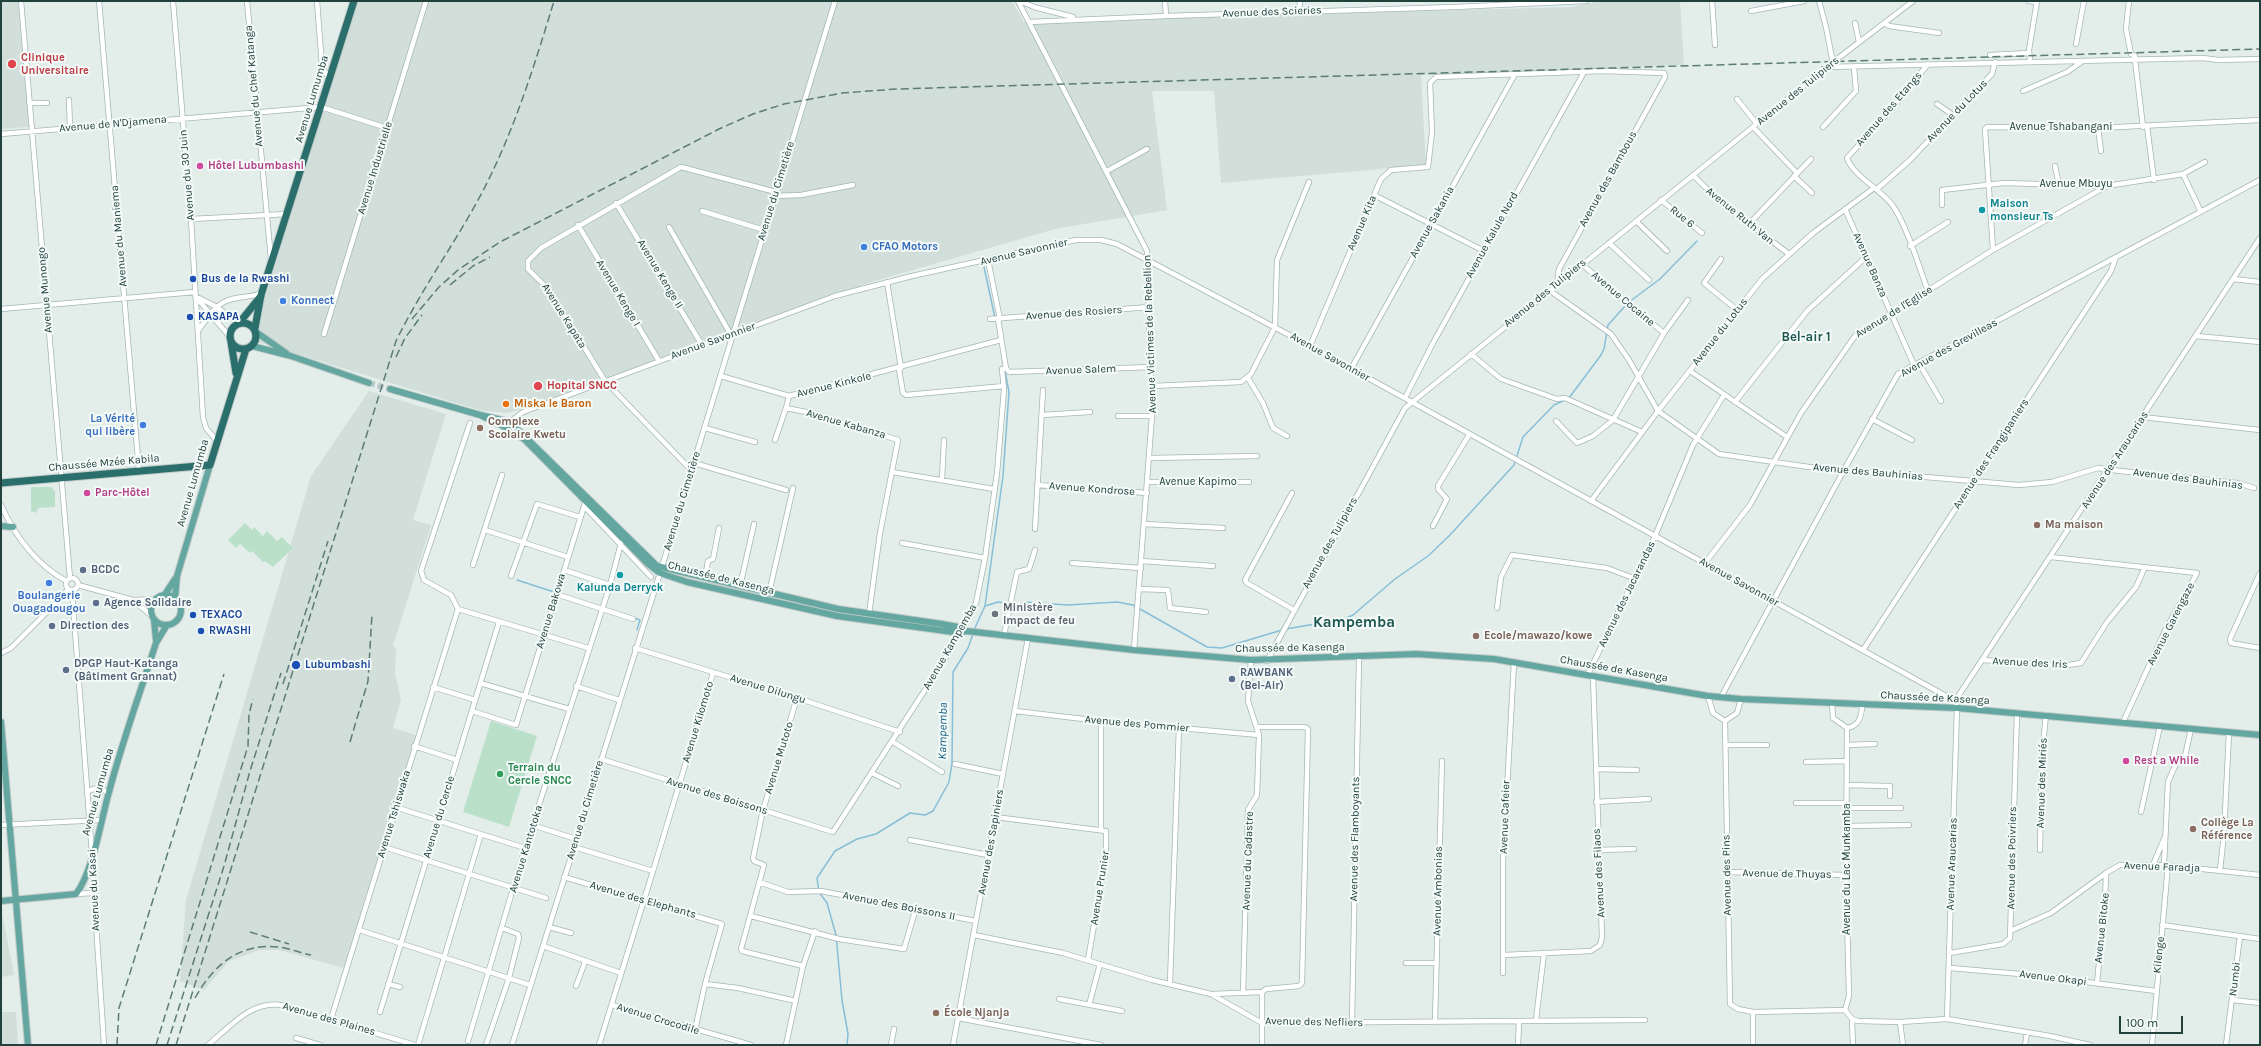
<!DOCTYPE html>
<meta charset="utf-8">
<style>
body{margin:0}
#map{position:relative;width:2261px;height:1046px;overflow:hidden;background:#e3eeeb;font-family:Karla,sans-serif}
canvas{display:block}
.frame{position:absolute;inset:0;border:2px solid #21413d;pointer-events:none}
.scale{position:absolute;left:2119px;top:1016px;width:64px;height:18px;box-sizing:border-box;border:2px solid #21413d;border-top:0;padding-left:5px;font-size:12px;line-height:14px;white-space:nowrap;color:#21413d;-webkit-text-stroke:3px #f4faf8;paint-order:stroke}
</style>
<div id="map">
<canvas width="2261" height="1046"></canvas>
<div class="frame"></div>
<div class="scale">100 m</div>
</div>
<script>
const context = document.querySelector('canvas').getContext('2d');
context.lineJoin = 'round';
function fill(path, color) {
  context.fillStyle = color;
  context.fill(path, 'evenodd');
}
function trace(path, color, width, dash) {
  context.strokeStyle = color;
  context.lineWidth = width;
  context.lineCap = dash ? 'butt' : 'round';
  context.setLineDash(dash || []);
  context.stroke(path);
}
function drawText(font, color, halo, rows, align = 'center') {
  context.font = font + ' Karla,sans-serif';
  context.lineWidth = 4;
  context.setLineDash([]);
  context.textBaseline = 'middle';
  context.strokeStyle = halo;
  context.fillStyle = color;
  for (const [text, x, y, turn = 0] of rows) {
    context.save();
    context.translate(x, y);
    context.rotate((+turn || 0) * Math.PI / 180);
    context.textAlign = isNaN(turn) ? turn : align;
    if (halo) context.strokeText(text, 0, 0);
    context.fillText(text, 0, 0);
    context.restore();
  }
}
fill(new Path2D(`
 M1,1H18L29,127L1,129Z
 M357,1H1012L1024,22L1570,7L1602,1H1680L1684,65L1421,75L1426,165L1221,183L1214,91H1152L1167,210L1055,229L875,281L763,320L532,407L507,413L480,410L459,404L252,340Z
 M369,391L446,414L413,520L431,525L393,646L396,648L395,673L401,700L393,728L416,735L344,968L279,950H260L229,961L204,990L180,981L186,900L311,476Z
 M1,908L14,975L1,977Z
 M1,1012H16L18,1045H1Z`), '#d1deda');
fill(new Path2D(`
 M31,487H51L55,491V507L38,508L36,513L31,511Z
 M245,523L252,530L254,527L263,536L267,531L277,541L282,537L293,548L273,567L265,561L263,562L252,551L250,553L240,544L236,548L228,540Z
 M491,721L537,736L509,827L463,812Z`), '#bae0ca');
trace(new Path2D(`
 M984,267L995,318
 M1629,302L1660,279L1697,241
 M1569,398L1601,355L1604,349L1608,325L1626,305
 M517,580L554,592
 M985,606L998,602L1020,605L1024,602L1068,605L1117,602L1133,605L1207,647L1222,648L1282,630
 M634,618L640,620L637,630
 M1286,629L1344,619L1353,615L1395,579L1428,556L1449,536L1514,465L1523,437L1554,405L1565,400
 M974,630L985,606L1003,476L1009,392L1005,371
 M847,1045L848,1034L842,1000L836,935L827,903L819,892L817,878L835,851L857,839L876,834L910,813L925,815L933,811L949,782L952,763L953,672L968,648L973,634`), '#87bed7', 1.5);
trace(new Path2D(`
 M369,383L390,389`), '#bccbc8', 6, [6, 3]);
const minor = new Path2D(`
 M21,1L70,578
 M99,1L139,471
 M173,1L191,219L203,417L206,428L217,441
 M247,1L271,259
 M317,1L322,66L329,79
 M1018,1L1147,251L1152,416L1134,650
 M1020,1L1034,7L1073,17
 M1165,1L1166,16
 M1712,1L1715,45
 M1819,1L1826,27L1833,63
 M2029,1L2037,2
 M2129,1L2126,29L2131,54L2135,56L2136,60
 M1751,11L1804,1
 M1299,12L1300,1
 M1029,22L1166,16L1454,7L1586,1
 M1855,23L1859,42
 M1884,23L1889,26L1939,33
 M2076,44L2084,1
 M1990,55L2029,53
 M2135,60L2143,127
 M2030,61L2029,50L2037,1
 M1928,64L1895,105L1847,158C1853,176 1882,190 1893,206C1907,226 1919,267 1928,291
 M1827,67L2203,58L2218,60L2260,59
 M2023,91L2067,72L2083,61
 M1737,99L1757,124
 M69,100L70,128
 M29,103H47
 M1937,104L1953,115
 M2147,126L2154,180
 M1753,127L1797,173
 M1823,127L1856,91L1854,67
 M2098,128L2101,151
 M1,134L321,107L387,128
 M2055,166L2059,185
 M1107,171L1147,149
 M2183,174L2201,212
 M1693,175L1720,202L1789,254
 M1794,176L1812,193
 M1877,189L1910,160L1992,74L1995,62
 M1374,195L1484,251
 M774,196L801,195L853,185
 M1661,200L1702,233
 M616,203L702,345
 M1942,205V190L2004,183L2107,186L2183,174L2205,162
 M1845,209L1914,365
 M702,211L764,230
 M191,219L287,214
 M1636,221L1667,251
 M1749,224L1811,159
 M578,225L659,361
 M669,227L731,335
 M1609,243L1649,280
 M1910,246L1948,222
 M1993,250L1985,129L1987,127L2098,128L2260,120
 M1721,259L1704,283L1737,310
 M988,260L1000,319
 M1582,264L1618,296L1664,333
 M2233,279L2260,282
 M887,282L901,368
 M1549,290L1611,334L1629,360L1658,411L1719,454L1809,467L2019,485L2052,482L2098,468L2120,471L2238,483L2254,488
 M195,296L230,337
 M199,298L217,307L238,323
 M1,309L195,292
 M990,319L1150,307
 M998,319L1006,368L1009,372L1152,367
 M198,331C205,321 214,306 226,301C237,296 250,298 262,293
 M324,334L426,1
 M2196,336L2260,342
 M1310,346L1381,179L1391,170L1428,167L1432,132L1430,83L1436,77L1604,71L1664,73L1665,77L1559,269L1557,284
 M1471,354L1501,379L1557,399L1565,398L1642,432
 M1919,363L1941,401
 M899,369L903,393L906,395L1004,386
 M1351,369L1514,76
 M1690,371L1787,437
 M721,376L789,396L1001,340
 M1248,378L1263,403L1273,428L1287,436
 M1152,386L1241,382L1251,374L1275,327L1277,260L1309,182
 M789,396L786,408L816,414L898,440L880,533L869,614
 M1405,398L1433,343L1583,74
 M1735,402L1807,311L1866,257
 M1042,415L1090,412
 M1118,416H1152
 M2142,417L2260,430
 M1872,419L1912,440
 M1556,421L1577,443L1593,436L1613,420L1664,333L1688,300
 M506,425L523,412L835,296L912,276L1076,240H1101L1117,244L1310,346L1955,701L1957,708L1947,1019
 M705,428L755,442
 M775,440L786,408
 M1150,458L1257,456
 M694,463L786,490
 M692,471L605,381L549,290L528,269V261L541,248L681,167L776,192
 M892,472L994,489
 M942,479L944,440
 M1148,482H1249
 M1037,485L1147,493
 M1292,493L1245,580L1247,583L1294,610
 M1591,501L1658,411L1762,279L1813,233L1874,188
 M1,505C15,536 36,564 66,581
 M584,506L651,577
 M1144,524L1223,528
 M1433,526L1447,499L1438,489V486L1469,435
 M1035,529L1043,390
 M485,530L568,557
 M902,543L985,558
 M2051,557L2197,573L2166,629L2123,722
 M1141,561L1213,566
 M1072,563L1141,568
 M1705,563L1750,505L1801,413L1855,336L1993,250L2107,186
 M473,565L502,475
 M564,570L610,585
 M2260,573L2230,639L2231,643L2260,648
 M511,576L537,504L580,517
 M66 584a6 6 0 1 1 12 0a6 6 0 1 1-12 0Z
 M705,578L708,561L713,559L719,528
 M78,585L133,600L156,599
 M740,586L754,524
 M1139,589L1168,590L1170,608L1206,612
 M72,591L92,854
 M769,593L793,488
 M556,594L633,619
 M134,601L153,617
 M1497,608L1501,577L1512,555L1607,568L1633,578
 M458,609L451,595L424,580L421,571L470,423
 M458,609L588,648
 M1004,635L1017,572L1029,569L1035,550
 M635,648L797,698L900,732
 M1863,650L2111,271L2116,257
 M1,653L11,648L62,597L68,589
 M1983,660L2063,666L2081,663L2107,622L2136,587L2145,567
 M1267,661L1405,408L1832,63L1913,1
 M1588,674L1655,536L1693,445L1724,395
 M480,683L569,709
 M576,686L619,700
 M433,687L475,700
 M1708,696L1713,713L1725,721L1737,713L1741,699
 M1721,697L1844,470L1898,374L2260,180
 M797,698L763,810L753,858L754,861L764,865L741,949L742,951L803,966
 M1955,701L2260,238
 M1832,703L1833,718L1847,728C1860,726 1862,715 1862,704
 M472,711L516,725L586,500
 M1015,711L1101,721L1259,735
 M1725,721L1730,1004L1738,1009L1753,1012L1845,1010
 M893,742L942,772
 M1726,745H1767
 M1847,745L1875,744
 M414,746L457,760
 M601,759L833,832L945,659L976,603L985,558L997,473L1004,390L1002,369L1006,368
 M1806,762L1847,761
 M955,764L1003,774
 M1596,769L1637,770
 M872,773L898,786
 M1847,785L1888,786H1890V796
 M87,793C93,787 103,787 108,794
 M1596,802L1649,799
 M1796,803H1847
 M395,807L525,848
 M1847,808H1901
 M2141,812L2160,726
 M995,817L1106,831V855L1088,960
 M1,825L101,820
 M532,825L576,839
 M1846,826L1909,825
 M1101,830V721
 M910,840L988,855
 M384,847L546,898
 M574,847L653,871L599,1045
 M1597,850L1634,849
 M2040,850L2042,754L2046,715
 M92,862L104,1045
 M2153,865L2164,839
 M2164,865L2168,782L2175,766L2185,756L2191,729
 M2220,870L2224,834L2229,733
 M653,871L713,673
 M1727,872L1846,875
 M564,877L722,924L705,984L695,1030
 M759,882L788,892L821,891L976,921
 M76,894L93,893
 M751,916L839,939L904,949L916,908
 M2162,925L2260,939
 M549,927L571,933
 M359,930L530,985
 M2010,931L2051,913L2106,873L2120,865H2164L2260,875
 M974,935L1063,953L1152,980L1211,994L1262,1023L1645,1020
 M543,946L621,973
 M1950,953L2003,944L2010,938L2017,713
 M1504,955L1591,951L1600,945L1602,937L1593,675
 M1406,963H1436
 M1950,968L2032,975L2156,991
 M1503,973V862L1514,662
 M1170,983L1179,727
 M2097,983L2105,902L2106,873
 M388,984L400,987
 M705,984L738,988L796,1001
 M576,986L585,962
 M1243,993L1248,810L1257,795L1259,735L1248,701L1251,660
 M1213,994L1262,992L1266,989L1299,986L1302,983L1308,729L1305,727H1258
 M1059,999L1122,1011
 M2232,1000L2260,1003
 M612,1005L751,1045
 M1089,1005L1100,964
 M1845,1010L1849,996L1846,875L1847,728
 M1845,1010L1852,1019L1858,1021L1900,1022L1947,1019L2050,1036L2090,1045
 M380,1012L499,622
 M958,1018L1101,1045
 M331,1019L458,609
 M1852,1019L1853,1045
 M1536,1020L1544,953
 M1435,1021L1442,761
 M1352,1022L1359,657
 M1900,1022L1903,1045
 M296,1038L320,1045
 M468,1041L525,848L610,585L621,543
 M208,1045C230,1027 251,1000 282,1005L415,1045
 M418,1045L481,834
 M486,1045L509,978L519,938L518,934L502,928
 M512,1045L660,573L835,1
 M786,1045L803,966L815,931
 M891,1045L894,1029
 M953,1045L1028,638
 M1262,1045V992
 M1518,1045L1519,1021
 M1753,1045V1012
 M2025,1045L2027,1033
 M2152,1045L2168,865
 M2226,1045L2240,936`);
const major = new Path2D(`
 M256,332L286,353
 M252,346L291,356L369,383
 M390,389L480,415L502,420L513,425L657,566L838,609L942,624L963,628L966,631
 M480,415L505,427L524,439L647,563L660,573L687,582L837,616L960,633L966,631L1134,650L1251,660L1416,654L1494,659L1708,696L1741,699L1957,708L2260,735
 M1,526L13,527
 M151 610a15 15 0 1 1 30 0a15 15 0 1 1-30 0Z
 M164,596L175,579
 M175,599L177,576L210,465
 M154,620L156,640
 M1,722L28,1045
 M1,901L76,894C93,872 101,820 109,792C122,742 140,693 156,643L167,625`);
const highway = new Path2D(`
 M240,322L261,296
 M230 336a13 13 0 1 1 26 0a13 13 0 1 1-26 0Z
 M255,328L261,295L354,1
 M231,342L236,373
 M1,483L210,465L246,349`);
trace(minor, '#a5b7b3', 6);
trace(major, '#c1cac9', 8);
trace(highway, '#c1cac9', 9);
trace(minor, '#fff', 4.5);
trace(major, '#64a7a0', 6);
trace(highway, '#2a6f6c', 7);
trace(new Path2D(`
 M450,285L473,266L490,257
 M412,319L439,287L458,270L500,242L719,129L753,114L784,104L842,93L897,89L2260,49
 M396,357L405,338L422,315
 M283,684L328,541
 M350,742L368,681L372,614
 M250,932L289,944
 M195,998C213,966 238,943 278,947C289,948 300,953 311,955
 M117,1045L119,1008L224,674
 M156,1045L248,746L249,714L253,699
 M167,1045L224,866L250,771L281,673
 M176,1045L396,341C420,292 451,249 477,202C512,138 533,70 554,1`), '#5c7c78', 1.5, [8, 4]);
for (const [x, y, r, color] of [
 [12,64,5,"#e0444e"],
 [200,166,4,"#d1479c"],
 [1982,210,4,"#0f9aa8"],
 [864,247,4,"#3f7fe0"],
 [193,279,4,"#1a4fb4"],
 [283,301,4,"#3f7fe0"],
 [190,317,4,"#1a4fb4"],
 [538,386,5,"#e0444e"],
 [506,404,4,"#e8710a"],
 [143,425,4,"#3f7fe0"],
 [480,428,4,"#8d6e63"],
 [87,493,4,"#d1479c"],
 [2037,525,4,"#8d6e63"],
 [83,570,4,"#5c6f8a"],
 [620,575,4,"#0f9aa8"],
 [49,583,4,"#3f7fe0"],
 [96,603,4,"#5c6f8a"],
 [995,614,4,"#6b7280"],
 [193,615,4,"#1a4fb4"],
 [52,626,4,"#5c6f8a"],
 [201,631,4,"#1a4fb4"],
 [1476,636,4,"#8d6e63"],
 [296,665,5,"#1a4fb4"],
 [66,670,4,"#5c6f8a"],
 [1232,679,4,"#5c6f8a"],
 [2126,761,4,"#d1479c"],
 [500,774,4,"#2e9e5b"],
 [2193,829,4,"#8d6e63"],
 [936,1013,4,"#8d6e63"]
]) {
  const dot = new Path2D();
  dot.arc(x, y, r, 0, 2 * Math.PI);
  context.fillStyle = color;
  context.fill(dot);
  trace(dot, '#f4faf8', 1.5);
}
drawText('11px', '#21413d', '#f4faf8', [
 ["Avenue des Scieries",1272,12,-2],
 ["Avenue du Chef Katanga",254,86,-95],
 ["Avenue des Tulipiers",1798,91,-39],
 ["Avenue Lumumba",312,99,-73],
 ["Avenue des Etangs",1889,109,-49],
 ["Avenue du Lotus",1957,111,-46],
 ["Avenue de N'Djamena",113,124,-5],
 ["Avenue Tshabangani",2061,127],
 ["Avenue Industrielle",375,168,-73],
 ["Avenue du 30 Juin",187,175,-95],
 ["Avenue des Bambous",1608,179,-61],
 ["Avenue Mbuyu",2076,184],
 ["Avenue du Cimetière",776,191,-73],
 ["Avenue Ruth Van",1740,216,39],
 ["Rue 6",1682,217,39],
 ["Avenue Sakania",1432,222,-61],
 ["Avenue Kita",1362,223,-67],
 ["Avenue Kalule Nord",1492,235,-61],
 ["Avenue du Maniema",119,236,-95],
 ["Avenue Savonnier",1024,252,-13],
 ["Avenue Banza",1870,265,66],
 ["Avenue Kenge II",660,274,59],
 ["Avenue Munongo",45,290,-95],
 ["Avenue Kenge I",618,293,59],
 ["Avenue des Tulipiers",1545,293,-39],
 ["Avenue Cocaine",1623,299,40],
 ["Avenue de l'Eglise",1894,312,-32],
 ["Avenue des Rosiers",1074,313,-4],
 ["Avenue Kapata",564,316,58],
 ["Avenue du Lotus",1720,332,-52],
 ["Avenue Victimes de la Rebellion",1150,334,-92],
 ["Avenue Savonnier",713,341,-20],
 ["Avenue des Grevilleas",1949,348,-29],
 ["Avenue Savonnier",1330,357,29],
 ["Avenue Salem",1081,370,-2],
 ["Avenue Kinkole",834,385,-14],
 ["Avenue Kabanza",846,424,16],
 ["Avenue des Frangipaniers",1991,454,-57],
 ["Avenue des Araucarias",2115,460,-57],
 ["Chaussée Mzée Kabila",104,463,-5],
 ["Avenue des Bauhinias",1868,472,5],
 ["Avenue des Bauhinias",2188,479,7],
 ["Avenue Kapimo",1198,482],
 ["Avenue Lumumba",193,483,-74],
 ["Avenue Kondrose",1092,489,4],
 ["Avenue du Cimetière",682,501,-73],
 ["Avenue des Tulipiers",1330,543,-61],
 ["Chaussée de Kasenga",721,578,14],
 ["Avenue Savonnier",1739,582,29],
 ["Avenue des Jacarandas",1627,594,-64],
 ["Avenue Bakowa",551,611,-73],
 ["Avenue Garengaze",2171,624,-63],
 ["Avenue Kampemba",950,647,-60],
 ["Chaussée de Kasenga",1290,648,-1],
 ["Avenue des Iris",2030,663,3],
 ["Chaussée de Kasenga",1614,669,10],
 ["Avenue Dilungu",768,689,17],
 ["Chaussée de Kasenga",1935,698,3],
 ["Avenue Kilomoto",698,722,-73],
 ["Avenue des Pommier",1137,724,5],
 ["Avenue Mutoto",779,758,-73],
 ["Avenue des Miriés",2042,783,-88],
 ["Avenue Lumumba",98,792,-74],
 ["Avenue des Boissons",717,796,17],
 ["Avenue du Cimetière",585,810,-73],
 ["Avenue Tshiswaka",394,814,-73],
 ["Avenue du Cercle",439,817,-73],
 ["Avenue Cafeier",1505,817,-88],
 ["Avenue des Flamboyants",1355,839,-89],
 ["Avenue des Sapiniers",991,842,-80],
 ["Avenue Kantotoka",526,849,-73],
 ["Avenue des Poivriers",2012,858,-89],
 ["Avenue du Cadastre",1248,861,-88],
 ["Avenue Araucarias",1952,864,-88],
 ["Avenue Faradja",2162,867,2],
 ["Avenue du Lac Munkamba",1847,869,-90],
 ["Avenue des Filaos",1599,873,-93],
 ["Avenue de Thuyas",1787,874,1],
 ["Avenue des Pins",1727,875,-91],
 ["Avenue Prunier",1100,888,-81],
 ["Avenue du Kasai",94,890,-93],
 ["Avenue Ambonias",1438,891,-89],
 ["Avenue des Elephants",643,900,16],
 ["Avenue des Boissons II",899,906,11],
 ["Avenue Bitoke",2102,928,-84],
 ["Kilenge",2159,955,-84],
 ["Avenue Okapi",2053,978,7],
 ["Numbi",2235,979,-83],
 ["Avenue des Plaines",329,1019,16],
 ["Avenue Crocodile",658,1019,17],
 ["Avenue des Nefliers",1314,1022,1]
]);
drawText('bold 11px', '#be3a42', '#f4faf8', [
 ["Clinique",21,58],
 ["Universitaire",21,71],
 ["Hopital SNCC",547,386]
], 'left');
drawText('bold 11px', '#b23c85', '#f4faf8', [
 ["Hôtel Lubumbashi",208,166],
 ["Parc-Hôtel",95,493],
 ["Rest a While",2134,761]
], 'left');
drawText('bold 11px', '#0d838f', '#f4faf8', [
 ["Maison",1990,204],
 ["monsieur Ts",1990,217],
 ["Kalunda Derryck",620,588,"center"]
], 'left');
drawText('bold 11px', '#366cbe', '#f4faf8', [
 ["CFAO Motors",872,247],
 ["Konnect",291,301],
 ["La Vérité",135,419,"right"],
 ["qui libère",135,432,"right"],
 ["Boulangerie",49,596,"center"],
 ["Ouagadougou",49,609,"center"]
], 'left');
drawText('bold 11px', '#164399', '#f4faf8', [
 ["Bus de la Rwashi",201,279],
 ["KASAPA",198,317],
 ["TEXACO",201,615],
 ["RWASHI",209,631],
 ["Lubumbashi",305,665]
], 'left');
drawText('bold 11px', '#c56008', '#f4faf8', [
 ["Miska le Baron",514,404]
], 'left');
drawText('bold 11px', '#785e54', '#f4faf8', [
 ["Complexe",488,422],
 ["Scolaire Kwetu",488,435],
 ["Ma maison",2045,525],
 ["Ecole/mawazo/kowe",1484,636],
 ["Collège La",2201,823],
 ["Référence",2201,836],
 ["École Njanja",944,1013]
], 'left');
drawText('bold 11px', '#4e5e75', '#f4faf8', [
 ["BCDC",91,570],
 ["Agence Solidaire",104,603],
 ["Direction des",60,626],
 ["DPGP Haut-Katanga",74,664],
 ["(Bâtiment Grannat)",74,677],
 ["RAWBANK",1240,673],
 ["(Bel-Air)",1240,686]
], 'left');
drawText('bold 11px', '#5b616d', '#f4faf8', [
 ["Ministère",1003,608],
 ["Impact de feu",1003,621]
], 'left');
drawText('bold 11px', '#27864d', '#f4faf8', [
 ["Terrain du",508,768],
 ["Cercle SNCC",508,781]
], 'left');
drawText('italic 12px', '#165f82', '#f4faf8', [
 ["Kampemba",943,731,-89]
]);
drawText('bold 13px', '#1b554f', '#f4faf8', [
 ["Bel-air 1",1806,337]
]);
drawText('bold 15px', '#1b554f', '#f4faf8', [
 ["Kampemba",1354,623]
]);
</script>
